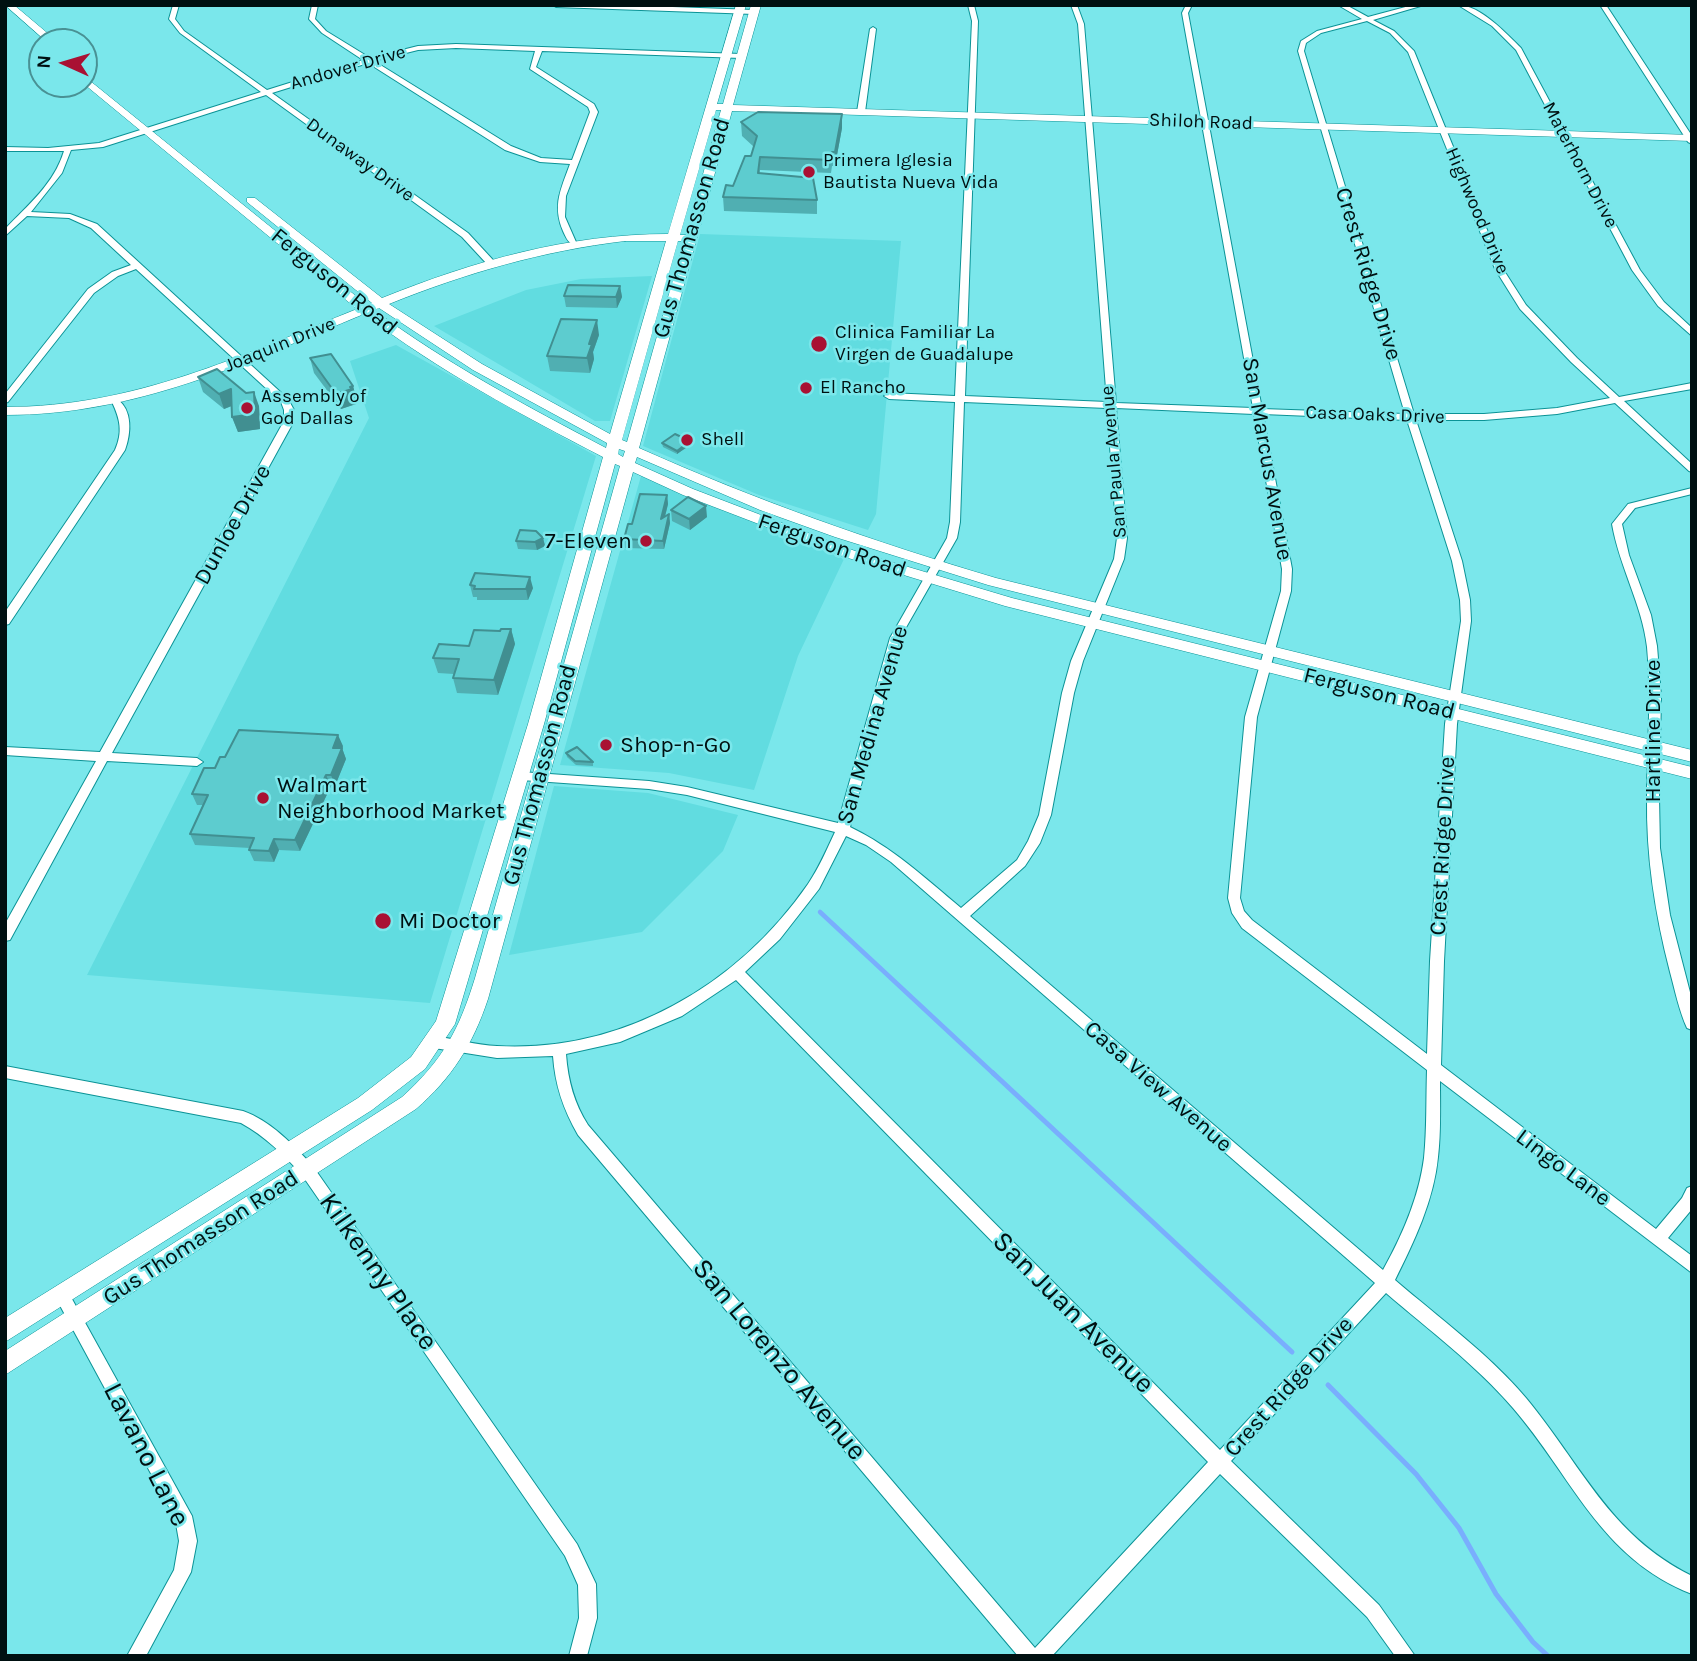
<!DOCTYPE html>
<style>
body{margin:0}
#map{position:relative;width:1697px;height:1661px;overflow:hidden;background:#7ae7eb;font-family:Karla,sans-serif}
canvas{display:block}
.frame{position:absolute;inset:0;border:7px solid #001011;pointer-events:none}
.north{position:absolute;left:28px;top:28px;width:70px;height:70px;box-sizing:border-box;background:#7ae7eb;border:2px solid #499194;border-radius:50%;rotate:274deg;font-size:19px;font-weight:700;line-height:28px;text-align:center;color:#001011}
.north::after{content:'';display:block;margin:auto;width:24px;height:32px;background:#a91133;clip-path:polygon(50% 0,100% 100%,50% 72%,0 100%)}
</style>
<div id="map">
<canvas width="1697" height="1661"></canvas>
<div class="frame"></div>
<div class="north">N</div>
</div>
<script>
const context = document.querySelector('canvas').getContext('2d');
context.lineJoin = 'round';
function fill(path, color) {
  context.fillStyle = color;
  context.fill(path, 'evenodd');
}
function trace(path, color, width, dash) {
  context.strokeStyle = color;
  context.lineWidth = width;
  context.lineCap = dash ? 'butt' : 'round';
  context.setLineDash(dash || []);
  context.stroke(path);
}
function drawText(font, color, halo, rows, align = 'center') {
  context.font = font + ' Karla,sans-serif';
  context.lineWidth = 5;
  context.setLineDash([]);
  context.textBaseline = 'middle';
  context.strokeStyle = halo;
  context.fillStyle = color;
  for (const [text, x, y, turn = 0] of rows) {
    context.save();
    context.translate(x, y);
    context.rotate((+turn || 0) * Math.PI / 180);
    context.textAlign = isNaN(turn) ? turn : align;
    if (halo) context.strokeText(text, 0, 0);
    context.fillText(text, 0, 0);
    context.restore();
  }
}
fill(new Path2D(`
 M700,234L901,241L876,514L868,530L759,495L643,446Z
 M652,276L610,421H595L434,326L526,290L581,279Z
 M396,345L596,456L430,1003L87,975L369,418L350,361Z
 M641,476L844,559L798,656L754,790L669,773L560,765Z
 M554,786L648,793L738,815L723,851L642,932L509,955Z`), '#61dce0');
trace(new Path2D(`
 M820,912L995,1075`), '#79aefd', 4.5);
trace(new Path2D(`
 M993,1073L1292,1352
 M1328,1385L1416,1474L1459,1528L1496,1594L1533,1642L1548,1656`), '#79aefd', 5);
const street = new Path2D(`
 M173,5H179L175,19L184,31L267,90L363,60L322,33L309,19L312,5H318L315,19L326,31L370,58L418,46L456,44L741,54L744,56L741,58L542,51L536,67L594,104L598,112L566,196L565,217L576,242L572,244C567,241 566,237 563,231C552,205 561,189 570,164L540,162L505,150L368,63L272,93L468,233L493,260L494,262L490,264H487L462,237L266,95L103,147L71,150L62,173L31,212L70,214L97,224L288,399L294,410V421L112,753L197,758L203,762L197,766L107,761L10,940L5,941V924L96,761L5,755V747L100,752L284,421V410L281,402L136,269L118,276L94,293L8,402L5,403V394L88,289L112,272L131,265L91,228L69,218L27,216L5,236V229C28,205 54,184 64,151H5V147L48,148L99,143L261,92L180,33L169,19ZM456,48L535,51L530,69L588,107L590,112L572,160L541,158L511,146L374,61L418,50Z
 M553,5H618L754,10L757,12L754,14L556,7Z
 M968,5H974L978,21L965,396L1107,402L1078,24L1071,5H1077L1084,24L1116,403L1253,408L1182,13L1186,5H1192L1188,13L1262,409L1405,414L1298,51L1301,41L1317,31L1362,19L1338,5H1346L1368,17L1413,5H1424L1373,20L1394,31L1414,51L1503,269L1526,305L1577,358L1619,397L1692,383V389L1624,401L1692,464V472L1689,471L1615,403L1557,414L1484,420H1416L1462,561L1470,600L1471,621L1457,724L1444,961L1441,1065L1656,1229L1682,1198L1687,1188L1692,1186V1209L1668,1238L1692,1256V1273L1440,1081C1440,1106 1441,1132 1438,1157C1434,1200 1414,1242 1395,1280C1438,1317 1489,1354 1526,1398C1581,1464 1609,1535 1692,1576V1594C1600,1558 1572,1476 1513,1408C1476,1365 1429,1330 1386,1293L1231,1461L1379,1605L1415,1656H1395L1367,1617L1220,1474L1052,1656H1018L578,1135C563,1109 555,1085 553,1056L497,1058L434,1048L429,1046L427,1042L429,1038L434,1036C455,1039 476,1045 497,1046C623,1053 738,985 808,884C819,868 827,849 835,832L687,795L649,789L521,780L515,776L521,772L649,781L687,787L838,823L890,638L947,538L950,522L955,402L889,399L884,396L889,393L955,396L972,21ZM1367,21L1390,33L1408,52L1495,269L1520,309L1571,362L1610,398L1557,408L1484,414H1414L1304,51L1306,43L1321,33ZM964,402L1107,408L1117,538L1114,559L1071,661L1062,693L1039,815L1028,841L1017,860L961,908C925,878 892,847 850,827L900,638L957,538L960,522ZM1116,408L1254,414L1282,569L1281,591L1245,717L1228,898L1232,913L1242,928L1427,1070C1426,1099 1427,1129 1424,1158C1419,1197 1402,1236 1383,1270L970,916L1025,866L1040,843L1051,815L1074,693L1083,661L1124,559L1127,538ZM1263,414L1407,420L1452,561L1460,600L1461,621L1445,724L1430,961L1427,1054L1252,920L1244,911L1240,898L1257,717L1291,591L1292,569ZM846,836L866,845L891,862L1375,1283L1220,1450L745,972L780,939L819,889ZM736,980L1208,1462L1035,1648L588,1125C574,1103 568,1081 566,1054L620,1042L682,1016Z
 M1458,5C1480,5 1506,33 1521,48L1640,270L1664,302L1692,328V336L1658,306L1632,270L1516,50L1492,26Z
 M1600,5H1606L1692,136V144L1688,142Z
 M873,27L876,29L865,112L861,114L857,112L870,29Z
 M117,399C133,410 131,434 125,450L9,624L5,625V612L115,450C123,432 120,419 112,402Z
 M1692,488V494L1635,508L1622,524L1629,555L1651,615L1657,646L1661,696L1659,797L1660,848L1670,915L1692,1000V1030L1687,1028C1679,1011 1675,990 1670,972C1655,914 1646,857 1647,797C1647,747 1652,697 1647,647C1642,604 1619,566 1612,524L1628,504Z
 M5,1066L243,1111C271,1121 292,1144 312,1165L577,1544L596,1584L597,1618L587,1656H569L579,1618L578,1585L565,1556L302,1175C284,1155 265,1136 241,1123L5,1078Z
 M62,1287L67,1290L192,1516L197,1541L191,1572L146,1656H127L174,1570L179,1541L175,1518L57,1300L54,1295L57,1290Z`);
const secondary = new Path2D(`
 M5,5H14L58,42H47Z
 M736,5H746L717,104H723L751,5H761L733,105L1692,135V141L732,111L639,448C755,500 874,542 996,578L1692,750V762L988,585L835,537L760,510L637,457L635,463L693,489L855,551L1012,598L1692,767V779L1005,606L845,557L683,495L633,472L488,999C473,1044 452,1078 416,1109L5,1375V1351L402,1097C443,1060 459,1030 475,978L620,466L615,464L544,724L455,1024L425,1069L372,1110L5,1342V1318L358,1098L411,1057L436,1021L528,724L603,457C520,414 439,371 364,314C245,363 136,415 5,415V407C134,407 240,356 357,309L84,84V76L367,305L372,303L247,202V198H255L382,298C474,261 568,234 668,234ZM716,110H721L686,235H680ZM625,241H666L610,434L482,364L389,304C466,273 542,251 625,241ZM678,241H684L627,442L622,440ZM379,308L473,370L607,443L606,448C526,406 447,364 374,310ZM619,449L625,451L623,457L618,454Z`);
trace(street, '#0b9396', 2);
trace(secondary, '#0b9396', 1);
fill(street, '#fff');
fill(secondary, '#fff');
fill(new Path2D(`
 M842,114V128L835,166H832L831,173L760,170V173L817,200V214L724,211L723,197L733,186L751,156L754,147L742,136L741,122Z
 M620,286L622,297L617,308L566,307L564,296Z
 M599,335L593,352L594,359L590,373L550,371L547,356Z
 M310,358L353,386L357,401L355,402L356,404L341,409L314,373Z
 M198,377L259,406L260,429L238,432L232,417V406L224,409L203,392Z
 M662,443L690,445L677,454L663,447Z
 M667,495L668,504L665,517L669,514L670,523L664,549L625,548L624,539L632,524Z
 M671,510L707,517L690,530L672,521Z
 M543,538L545,546L537,550L518,549L516,541Z
 M470,585L533,588L528,600H477V597H473Z
 M511,629L515,644L498,695L457,693L453,678L454,674L438,673L433,658L469,646L500,631Z
 M343,746L342,748L346,759L335,786H331L300,851L279,850L274,862L254,861L249,850L250,848L195,845L190,834L203,805H197L192,794L225,757Z
 M566,753L593,762V766L576,765L567,757Z`), '#50afb2');
fill(new Path2D(`
 M842,114V128L835,166V152Z
 M620,286L622,297L617,308L616,297Z
 M597,320L599,335L593,352L594,359L590,373L587,358L589,344Z
 M353,386L357,401L355,402L356,404L341,409L336,394Z
 M231,389L236,404L224,409L219,394Z
 M254,392L259,406L260,429L238,432L232,417Z
 M690,441V445L677,454V451Z
 M667,495L668,504L662,528L661,519Z
 M706,506L707,517L690,530L689,519Z
 M669,514L670,523L664,549L663,541Z
 M543,538L545,546L537,550L535,542Z
 M530,577L533,588L528,600L526,589Z
 M511,629L515,644L498,695L494,680Z
 M338,735L343,746L338,759L333,748Z
 M342,748L346,759L335,786L331,775Z
 M326,775L331,786L300,851L295,840Z
 M274,839L279,850L274,862L269,851Z`), '#418f91');
const building = new Path2D(`
 M758,112L842,114L835,152H832L831,160L760,157L758,173L813,178L817,200L723,197L726,185L733,186L745,156H751L757,136L741,122Z
 M568,285L620,286L616,297L564,296Z
 M561,319L597,320L589,344H592L587,358L547,356Z
 M331,354L353,386L350,387L352,389L336,394L310,358Z
 M217,369L246,393L254,392L255,414L232,417L231,389L219,394L198,377Z
 M675,434L690,441L677,451L662,443Z
 M640,494L667,495L661,519L669,514L663,541L624,539L628,524H632Z
 M688,497L706,506L689,519L671,510Z
 M520,530L536,531L543,538L535,542L516,541Z
 M475,573L530,577L526,589H474L475,586L470,585Z
 M501,629H511L494,680L453,678L459,659L433,658L439,644L469,646L474,630L500,631Z
 M239,730L338,735L333,748H342L331,775H326L295,840L274,839L269,851L249,850L254,838L190,834L208,795L192,794L204,768H215L220,757H225Z
 M577,747L593,762L575,761L566,753Z`);
fill(building, '#5dcccf');
trace(building, '#418f91', 2);
for (const [x, y, r, color] of [
 [809,172,7,"#a91133"],
 [819,344,9,"#a91133"],
 [806,388,7,"#a91133"],
 [247,408,7,"#a91133"],
 [687,440,7,"#a91133"],
 [646,541,7,"#a91133"],
 [606,745,7,"#a91133"],
 [263,798,7,"#a91133"],
 [383,921,9,"#a91133"]
]) {
  const dot = new Path2D();
  dot.arc(x, y, r, 0, 2 * Math.PI);
  context.fillStyle = color;
  context.fill(dot);
  trace(dot, '#7ae7eb', 2.5);
}
drawText('19px', '#001011', '#7ae7eb', [
 ["Andover Drive",348,68,-16],
 ["Shiloh Road",1201,122,2],
 ["Dunaway Drive",360,160,36],
 ["Materhorn Drive",1580,165,62],
 ["Highwood Drive",1477,211,67],
 ["Joaquin Drive",280,345,-22],
 ["Casa Oaks Drive",1375,415,2],
 ["San Paula Avenue",1114,462,-95]
]);
drawText('19px', '#001011', '#7ae7eb', [
 ["Primera Iglesia",823,161],
 ["Bautista Nueva Vida",823,183],
 ["Clinica Familiar La",835,333],
 ["Virgen de Guadalupe",835,355],
 ["El Rancho",820,388],
 ["Assembly of",261,397],
 ["God Dallas",261,419],
 ["Shell",701,440]
], 'left');
drawText('23px', '#001011', '#7ae7eb', [
 ["Gus Thomasson Road",692,228,-74],
 ["Crest Ridge Drive",1368,274,73],
 ["Ferguson Road",334,282,39],
 ["San Marcus Avenue",1267,459,80],
 ["Dunloe Drive",233,525,-61],
 ["Ferguson Road",832,546,19],
 ["Ferguson Road",1379,694,14],
 ["San Medina Avenue",873,725,-74],
 ["Hartline Drive",1653,731,-90],
 ["Gus Thomasson Road",540,775,-75],
 ["Crest Ridge Drive",1443,846,-87],
 ["Casa View Avenue",1158,1087,41],
 ["Lingo Lane",1563,1168,37],
 ["Gus Thomasson Road",201,1238,-33],
 ["Crest Ridge Drive",1289,1387,-48]
]);
drawText('23px', '#001011', '#7ae7eb', [
 ["7-Eleven",632,541,"right"],
 ["Shop-n-Go",620,745],
 ["Walmart",277,785],
 ["Neighborhood Market",277,811],
 ["Mi Doctor",399,921]
], 'left');
drawText('28px', '#001011', '#7ae7eb', [
 ["Kilkenny Place",378,1272,55],
 ["San Juan Avenue",1073,1313,45],
 ["San Lorenzo Avenue",779,1360,50],
 ["Lavano Lane",146,1455,63]
]);
</script>
